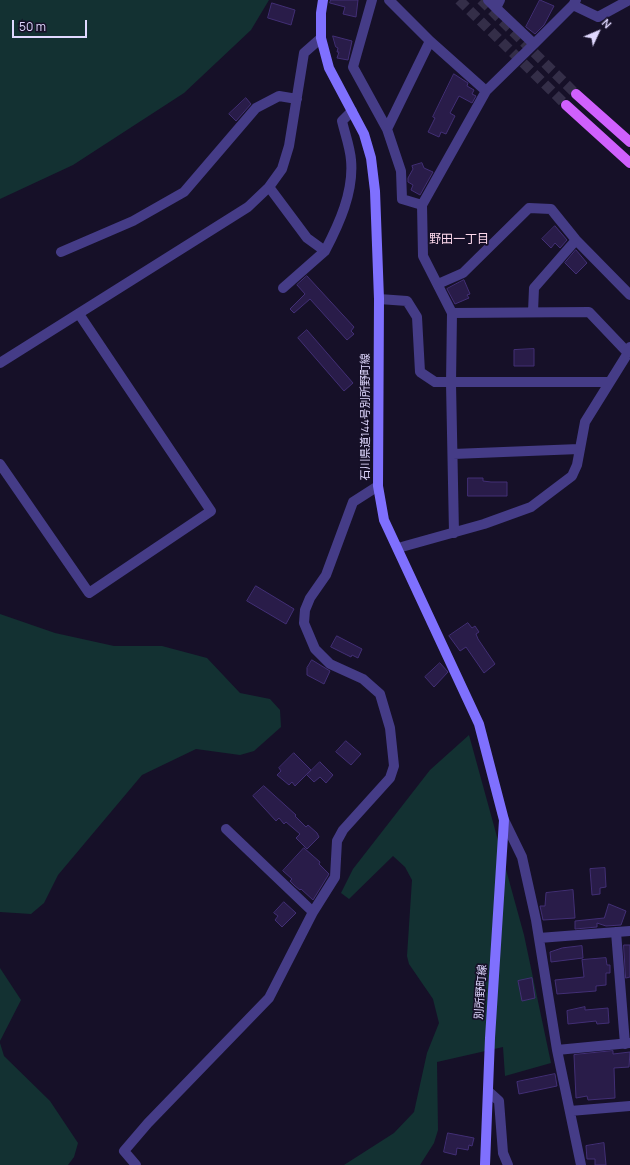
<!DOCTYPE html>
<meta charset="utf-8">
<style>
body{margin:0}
#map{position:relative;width:630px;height:1165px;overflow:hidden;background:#161028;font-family:Manrope,sans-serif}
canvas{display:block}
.north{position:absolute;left:578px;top:12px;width:40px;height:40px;-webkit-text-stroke:3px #161028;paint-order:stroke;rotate:46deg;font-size:11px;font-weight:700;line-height:16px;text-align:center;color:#e0d8ff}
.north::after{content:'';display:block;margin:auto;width:14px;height:18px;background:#e0d8ff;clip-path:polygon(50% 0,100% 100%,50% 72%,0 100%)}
.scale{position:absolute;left:12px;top:20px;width:75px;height:18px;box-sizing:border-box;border:2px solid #e0d8ff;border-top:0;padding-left:5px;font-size:12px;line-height:14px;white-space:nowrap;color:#e0d8ff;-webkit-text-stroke:3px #161028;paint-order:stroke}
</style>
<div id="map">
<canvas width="630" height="1165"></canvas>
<div class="north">N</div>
<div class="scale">50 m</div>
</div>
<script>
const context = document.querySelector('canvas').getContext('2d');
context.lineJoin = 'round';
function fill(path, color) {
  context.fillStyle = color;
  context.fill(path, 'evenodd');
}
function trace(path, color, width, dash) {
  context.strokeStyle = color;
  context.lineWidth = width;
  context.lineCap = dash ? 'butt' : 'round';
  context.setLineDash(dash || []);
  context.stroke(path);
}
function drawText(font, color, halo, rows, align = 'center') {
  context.font = font + ' Manrope,"Noto Sans JP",sans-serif';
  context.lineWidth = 3.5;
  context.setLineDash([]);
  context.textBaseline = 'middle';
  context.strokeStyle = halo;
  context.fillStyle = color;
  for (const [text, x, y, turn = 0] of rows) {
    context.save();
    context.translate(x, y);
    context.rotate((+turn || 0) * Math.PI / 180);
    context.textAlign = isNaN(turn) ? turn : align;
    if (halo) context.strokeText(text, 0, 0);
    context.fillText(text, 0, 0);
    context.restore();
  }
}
fill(new Path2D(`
 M0,0H269L251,30L184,93L73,165L0,199Z
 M0,614L55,633L114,646H162L207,658L240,693L270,699L280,710L281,727L254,751L240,755L196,749L142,775L58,875L44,903L31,914L0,912Z
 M469,735L524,935L551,1063L505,1076L503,1047L437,1062L438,1130L434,1143L420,1165H344L394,1133L414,1112L427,1053L439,1023L433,999L409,964L407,956L412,880L405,867L393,856L349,899L341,893L353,869L430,770Z
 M0,968L21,1000L0,1041Z
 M0,1043L4,1056L50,1101L78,1143L74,1157L68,1165H0Z`), '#133132');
const building = new Path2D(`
 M331,0H358L356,17L343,14L345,7L330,3Z
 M540,0L554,6L544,25L535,34L526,27Z
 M272,3L295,10L291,25L268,18Z
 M333,36L352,41L348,60L337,58L339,52H337L338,48L336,47Z
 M454,74L468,83L467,86L474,90L472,94L476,96L472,103L459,96L450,113L455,116L446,134L441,132L439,137L428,132L435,118L433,117Z
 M246,98L251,104L236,121L229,114Z
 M422,163L424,168L433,172L420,195L411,190L413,185L408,182V178L413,169L412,166Z
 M555,226L567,240L560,248L555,243L551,248L542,239Z
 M576,250L587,263L576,274L565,263Z
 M307,276L354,327L351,331L354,334L347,340L310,299L294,313L290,309L305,294L297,285Z
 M464,280L470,294L467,295L469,298L455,304L447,289Z
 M307,330L353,383L344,391L298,338Z
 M534,349V366H514V350Z
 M468,478H483V481L491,482H507V496H468Z
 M256,586L294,609L286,624L247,601Z
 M468,623L472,628L475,626L479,632L476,634L478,639L495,664L484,673L466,647L460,651L449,636Z
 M337,636L362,649L358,658L352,655L351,657L331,647Z
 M312,660L330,671L324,684L307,675V668Z
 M440,663L448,672L434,687L425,677Z
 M346,741L361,754L351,765L336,752Z
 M294,753L311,770L295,786L292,782L289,785L277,775L281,771L279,768Z
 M320,762L333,775L326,783L320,777L314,782L307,775Z
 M264,786L296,815L295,816L306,827L308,825L317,833L319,837L307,849L296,838L300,834L286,822L284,824L279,818L276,821L253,796Z
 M304,848L320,862L319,864L329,874L313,900L301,889L300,890L295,886L290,881L292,879L283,871Z
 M605,868L606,887L600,888V894L592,895L590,869Z
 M573,890L575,918L543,920L540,906H545L546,893Z
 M284,902L296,913L282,927L275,920L278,916L274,913Z
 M609,904L626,911L621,925L606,926L597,923V927L575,929V921L604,918Z
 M624,945H630V977L626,978Z
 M582,946L583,958L551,962L550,952L562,948Z
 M606,958L607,965H610V973H606V985L596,986V991L557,994L555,980L584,977L582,960Z
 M532,978L535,998L522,1001L518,981Z
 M585,1007V1010L608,1008L609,1023L597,1024L596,1021L568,1024L567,1011Z
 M613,1051V1054L630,1052L629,1067L614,1068L615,1098L588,1100L587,1096L576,1098L574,1055Z
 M555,1074L557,1086L519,1094L517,1082Z
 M448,1133L474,1138L472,1146L469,1145L468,1150L457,1148L456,1155L444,1152Z
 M604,1143L606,1165H595V1159H587L586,1146Z`);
fill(building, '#291c49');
trace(building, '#422f75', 1);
trace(new Path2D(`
 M459,0L566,105
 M481,0L576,94`), '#342e48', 10, [10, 5]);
trace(new Path2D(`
 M372,0L353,67L387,129L401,171L402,199L422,205L423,256L452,313L451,383L454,533
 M488,0L496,8
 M576,0L573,5L598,17L629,0
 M534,44L573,5
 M486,91L534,44L496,8L500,0
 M387,129L430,41L389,0
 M269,187L307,238L325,251L283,288
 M422,205L486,91L430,41
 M325,251C339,224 354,192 351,160C350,147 345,134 342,121L352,111
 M61,252L133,221L184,192L256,108L279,96L297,99
 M438,284L463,273L529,208L551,209L576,240L630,295
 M379,299L407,301L417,317L420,372L435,382H608
 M533,312L534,288L576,240
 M452,313L589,312L628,353
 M0,363L248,207L269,187L282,169L289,146L304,53L321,38
 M453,454L579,449
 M0,464L89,593L211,511L79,314
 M398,548L484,524L531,507L572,476L577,465L585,422L628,353L630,347
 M504,820L522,857L536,920L557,1050L581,1165
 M226,829L313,912
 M616,932L625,1044
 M539,938L630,931
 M557,1050L630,1043
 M488,1091L499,1101L503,1153L508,1165
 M570,1111L630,1106
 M136,1165L124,1151L148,1123L269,998L313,912L335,877L337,841L343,830L390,778L394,766L390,728L380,694L363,679L330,664L315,649L304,623L305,610L310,598L326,575L353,502L378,486`), '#453c87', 10);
trace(new Path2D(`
 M323,0L321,13V38L329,68L364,134L371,158L375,191L379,299L378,486L384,520L479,724L504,820L490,1038L485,1165`), '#7f70fe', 10);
trace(new Path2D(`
 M576,94L630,142
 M566,105L630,163`), '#d060fd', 10);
drawText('11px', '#e0d8ff', '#161028', [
 ["石川県道144号別所野町線",366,417,-90],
 ["別所野町線",481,992,-86]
]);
drawText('12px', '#ffdaee', '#161028', [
 ["野田一丁目",459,240]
]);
</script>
